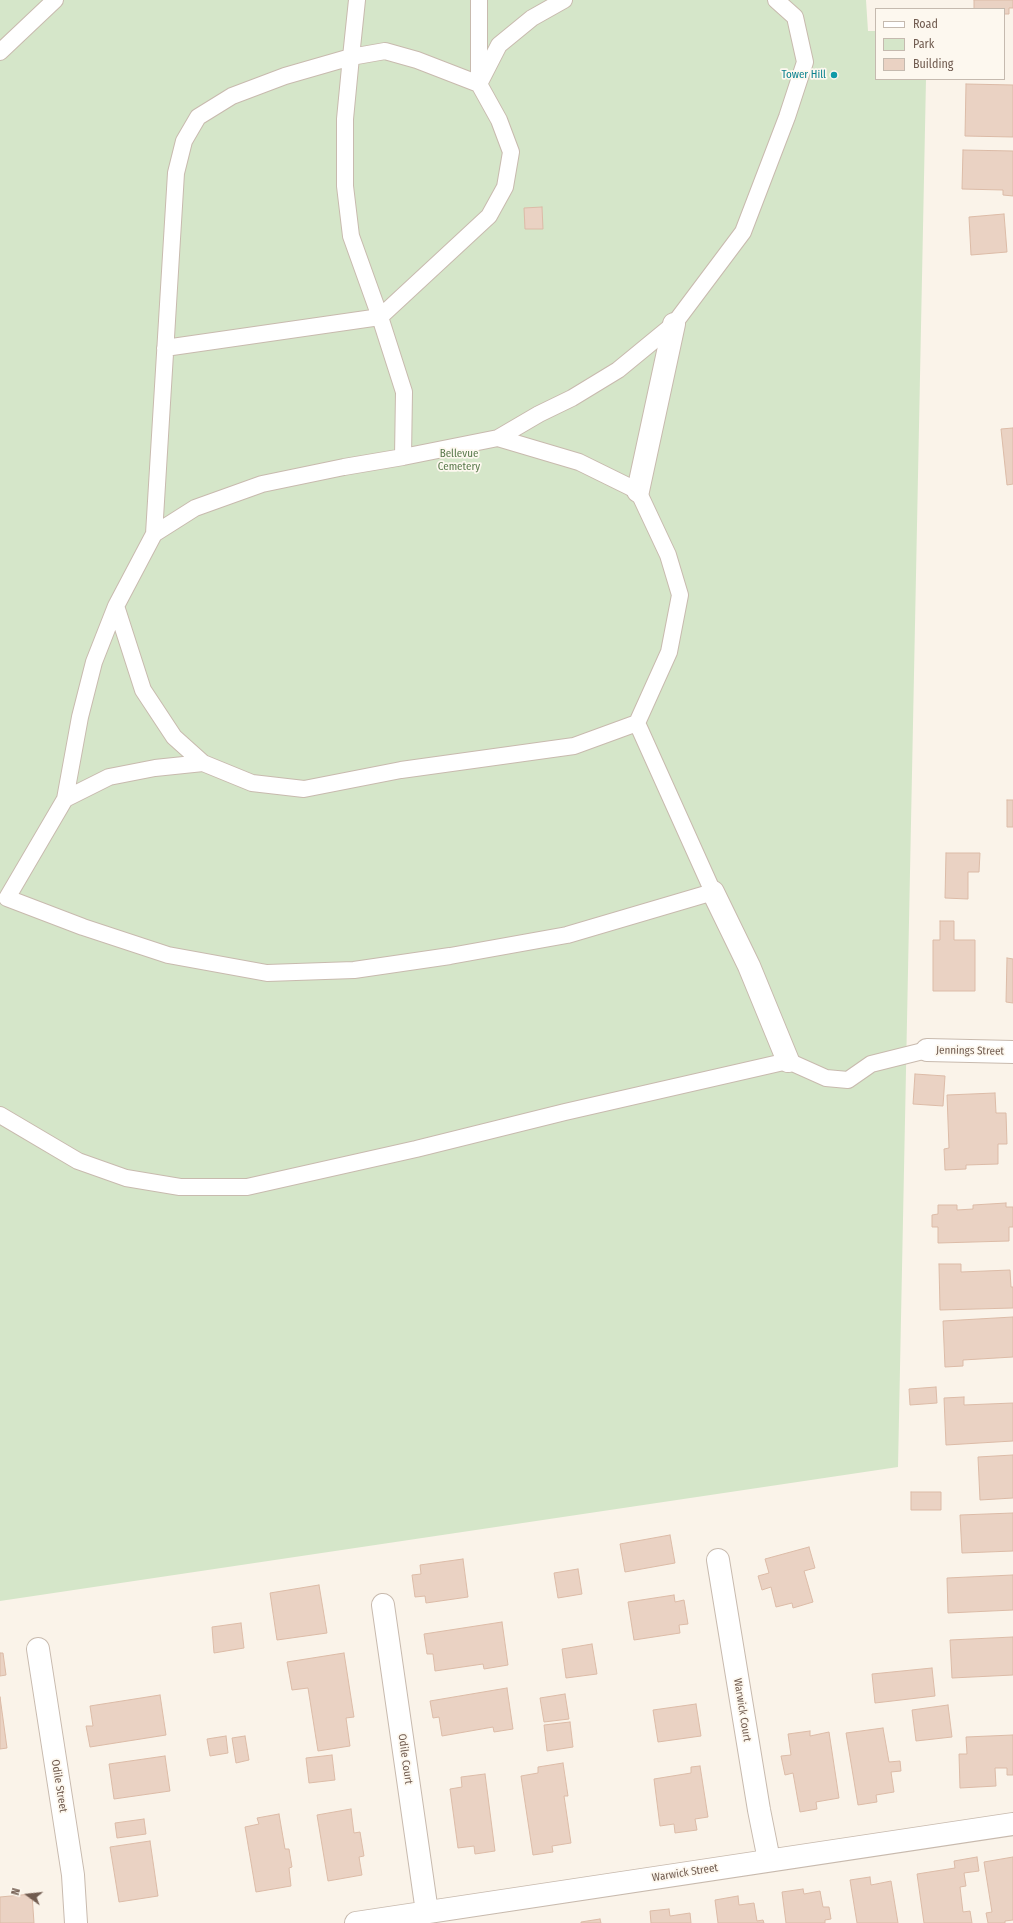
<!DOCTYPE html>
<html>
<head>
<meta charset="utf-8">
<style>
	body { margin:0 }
	#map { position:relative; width:1013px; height:1923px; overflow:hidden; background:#faf3e9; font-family:"Fira Sans Condensed",sans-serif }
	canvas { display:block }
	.legend { position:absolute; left:875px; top:8px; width:130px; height:72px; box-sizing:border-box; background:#fdf8ef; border:1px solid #c5baaf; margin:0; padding:5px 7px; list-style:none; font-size:12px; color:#715c50 }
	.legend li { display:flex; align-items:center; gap:8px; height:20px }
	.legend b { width:20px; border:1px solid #c5baaf }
	.north { position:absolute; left:8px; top:1875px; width:40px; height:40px; -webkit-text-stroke:3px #fdf8ef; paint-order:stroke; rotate:285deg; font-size:11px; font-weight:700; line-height:16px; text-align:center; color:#715c50 }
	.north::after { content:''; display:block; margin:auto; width:14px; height:18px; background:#715c50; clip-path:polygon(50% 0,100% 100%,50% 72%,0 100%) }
</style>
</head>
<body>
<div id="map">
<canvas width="1013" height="1923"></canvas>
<ul class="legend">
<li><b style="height:5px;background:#fff"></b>Road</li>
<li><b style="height:11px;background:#d5e6c9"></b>Park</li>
<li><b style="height:11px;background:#ead2c3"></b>Building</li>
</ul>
<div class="north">N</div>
</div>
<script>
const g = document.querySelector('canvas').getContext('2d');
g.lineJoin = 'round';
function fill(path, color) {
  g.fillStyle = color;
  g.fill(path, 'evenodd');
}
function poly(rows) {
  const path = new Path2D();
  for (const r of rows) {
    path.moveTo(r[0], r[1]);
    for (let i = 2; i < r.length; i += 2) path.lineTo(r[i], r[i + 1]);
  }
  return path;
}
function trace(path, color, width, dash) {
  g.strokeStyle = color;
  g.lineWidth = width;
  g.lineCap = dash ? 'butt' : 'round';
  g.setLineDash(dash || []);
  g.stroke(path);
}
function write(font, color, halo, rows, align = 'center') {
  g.font = font + ' "Fira Sans Condensed",sans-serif';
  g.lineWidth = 3.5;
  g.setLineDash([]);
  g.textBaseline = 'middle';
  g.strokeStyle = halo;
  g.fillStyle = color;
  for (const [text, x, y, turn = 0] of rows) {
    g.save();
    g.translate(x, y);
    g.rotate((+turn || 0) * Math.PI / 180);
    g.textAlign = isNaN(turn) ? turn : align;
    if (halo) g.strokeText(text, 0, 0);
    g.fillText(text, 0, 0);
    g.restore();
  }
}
const green = poly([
	[0,0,866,0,868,31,876,31,876,79,926,79,898,1467,0,1601]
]);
const building = poly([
	[974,0,1013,0,1013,8,1009,8,1009,14,1004,14,1004,9,974,9,974,0],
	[966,84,1013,85,1013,137,965,136,966,84],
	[963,150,1013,151,1013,196,1003,195,1003,190,962,189,963,150],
	[542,207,543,229,525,229,524,208,542,207],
	[1004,214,1007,252,971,255,969,217,1004,214],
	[1013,428,1013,484,1007,485,1001,429,1013,428],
	[1007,800,1013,800,1013,827,1007,827,1007,800],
	[946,853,980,853,979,872,968,872,968,899,945,898,946,853],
	[940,921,954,921,954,940,975,940,975,991,933,991,933,940,940,940,940,921],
	[1007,958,1013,959,1013,1003,1006,1002,1007,958],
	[915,1074,945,1076,943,1106,913,1104,915,1074],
	[995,1093,996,1113,1006,1113,1007,1144,998,1144,998,1164,966,1165,966,1169,945,1170,944,1149,949,1148,947,1095,995,1093],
	[1006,1203,1006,1207,1013,1207,1013,1227,1009,1227,1009,1241,938,1243,938,1227,932,1227,932,1215,938,1214,938,1205,957,1205,957,1210,973,1209,973,1205,1006,1203],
	[939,1264,961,1264,961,1272,1010,1270,1011,1287,1013,1287,1013,1308,940,1310,939,1264],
	[1013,1317,1013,1357,963,1360,963,1366,945,1367,943,1321,1013,1317],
	[936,1387,937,1403,910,1405,909,1389,936,1387],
	[964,1397,964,1405,1013,1403,1013,1441,946,1445,944,1398,964,1397],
	[1013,1455,1013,1498,980,1500,978,1457,1013,1455],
	[911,1492,941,1492,941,1510,911,1510,911,1492],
	[1013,1513,1013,1551,962,1553,960,1515,1013,1513],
	[670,1535,675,1563,625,1572,620,1544,670,1535],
	[809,1547,815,1568,804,1571,813,1602,793,1608,792,1603,776,1607,771,1587,762,1590,758,1576,769,1573,765,1559,809,1547],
	[463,1559,468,1597,426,1603,425,1596,415,1597,412,1575,421,1574,420,1565,463,1559],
	[578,1569,582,1594,558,1598,554,1573,578,1569],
	[1013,1575,1013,1610,948,1613,947,1578,1013,1575],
	[319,1585,327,1633,277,1640,270,1593,319,1585],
	[674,1595,675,1602,684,1600,688,1624,679,1625,680,1633,634,1640,628,1602,674,1595],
	[502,1622,508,1665,484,1669,483,1664,435,1671,433,1654,427,1654,424,1634,502,1622],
	[241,1623,244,1648,214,1653,212,1627,241,1623],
	[1013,1637,1013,1675,952,1678,950,1640,1013,1637],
	[592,1644,597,1674,566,1678,562,1649,592,1644],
	[0,1653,3,1653,6,1675,0,1676,0,1653],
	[344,1653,354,1717,346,1718,350,1746,318,1751,308,1688,292,1690,287,1662,344,1653],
	[932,1668,935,1696,875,1703,872,1674,932,1668],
	[507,1688,513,1729,494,1732,493,1727,442,1736,439,1717,433,1718,430,1701,507,1688],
	[565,1694,569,1719,544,1722,540,1698,565,1694],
	[160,1695,166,1735,90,1747,86,1726,93,1726,90,1706,160,1695],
	[0,1697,7,1748,0,1749,0,1697],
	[696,1704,701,1736,658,1742,653,1710,696,1704],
	[948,1705,952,1737,916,1741,912,1710,948,1705],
	[570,1722,573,1747,547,1751,544,1725,570,1722],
	[883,1728,889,1762,900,1761,901,1771,891,1772,894,1792,876,1795,877,1802,858,1805,846,1733,883,1728],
	[810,1731,810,1736,829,1732,839,1798,816,1802,817,1809,800,1812,793,1773,785,1775,781,1756,791,1755,788,1734,810,1731],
	[1013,1735,1013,1775,1007,1775,1007,1768,995,1768,996,1786,960,1788,959,1754,967,1754,966,1737,1013,1735],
	[226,1736,228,1753,210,1756,207,1739,226,1736],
	[245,1736,249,1760,236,1763,232,1738,245,1736],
	[332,1755,335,1780,309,1783,306,1758,332,1755],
	[165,1756,170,1791,114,1799,109,1764,165,1756],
	[563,1763,568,1796,564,1796,571,1843,552,1846,553,1852,533,1855,521,1776,538,1773,538,1767,563,1763],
	[700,1766,708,1817,695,1819,697,1830,675,1833,674,1824,660,1826,654,1779,691,1773,691,1767,700,1766],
	[485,1774,495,1851,475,1854,474,1846,458,1848,450,1789,462,1787,461,1777,485,1774],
	[351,1809,354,1833,360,1832,364,1856,359,1857,362,1875,328,1881,317,1815,351,1809],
	[279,1814,285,1849,289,1849,292,1867,289,1868,291,1886,256,1892,245,1827,259,1824,257,1818,279,1814],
	[144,1819,146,1834,117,1838,115,1823,144,1819],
	[150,1841,158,1896,119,1902,110,1847,150,1841],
	[977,1857,979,1871,964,1873,966,1886,960,1887,963,1912,970,1911,972,1923,924,1923,917,1874,955,1868,954,1861,977,1857],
	[1013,1857,1013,1920,1005,1921,1005,1923,988,1923,986,1913,992,1912,984,1862,1013,1857],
	[870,1877,871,1885,891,1881,898,1923,857,1923,850,1880,870,1877],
	[803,1889,804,1894,820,1891,823,1907,829,1907,831,1919,825,1920,825,1923,786,1923,782,1892,803,1889],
	[32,1894,34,1923,0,1923,0,1897,32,1894],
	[738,1896,739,1905,754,1903,757,1921,763,1920,764,1923,718,1923,715,1900,738,1896],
	[669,1909,670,1916,690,1913,691,1923,651,1923,650,1911,669,1909],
	[600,1919,601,1923,581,1923,581,1922,600,1919]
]);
const lane = poly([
	[357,0,351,57,285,76,232,96,198,117,184,141,176,173,154,534,116,606,143,690,174,737,203,763,252,783,304,789,401,770,574,746,637,723,669,652,680,595,668,555,638,491,579,462,498,438,403,457,404,392,380,317,489,216,505,187,511,152,499,120,479,84,479,0],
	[0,52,55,0],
	[165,348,380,317,351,236,345,186,345,119,351,57,385,51,417,60,479,84,499,45,532,18,564,0],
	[498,438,539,414,572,398,618,370,674,324,743,232,787,117,805,62,795,17,776,0],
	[154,534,195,508,262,484,344,467,403,457],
	[116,606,94,662,80,717,65,799,7,898,83,927,168,955,267,973,354,970,450,956,567,935,713,892,637,723],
	[65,799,109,777,155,768,203,763],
	[0,1115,78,1161,126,1178,180,1187,247,1187,416,1149,565,1112,788,1061,826,1078,848,1080,871,1064,927,1050]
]);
const street = poly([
	[638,491,674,324],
	[713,892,749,966,788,1061],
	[927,1050,1013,1052],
	[718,1560,759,1810,769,1860],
	[383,1605,427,1912],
	[38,1649,73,1875,76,1923],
	[356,1923,1013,1824]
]);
const markers = [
	[834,75,4,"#0f9aa8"]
];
const cultureNames = [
	["Tower Hill",826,75]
];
const parkNames = [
	["Bellevue",459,454],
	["Cemetery",459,467]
];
const streetNames = [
	["Jennings Street",970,1051,1],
	["Warwick Court",742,1710,81],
	["Odile Court",405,1759,82],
	["Odile Street",59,1786,81],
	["Warwick Street",685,1873,-9]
];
fill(green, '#d5e6c9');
fill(building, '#ead2c3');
trace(building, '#dcbba7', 1);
trace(lane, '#c8baae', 18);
trace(street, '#c8baae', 24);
trace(lane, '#fff', 16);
trace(street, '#fff', 22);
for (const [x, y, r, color] of markers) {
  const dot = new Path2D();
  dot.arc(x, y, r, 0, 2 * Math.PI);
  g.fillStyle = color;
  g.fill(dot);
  trace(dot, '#fdf8ef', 1.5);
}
write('11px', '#0d838f', '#fdf8ef', cultureNames, 'right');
write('11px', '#5a7a4d', '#fdf8ef', parkNames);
write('11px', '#715c50', '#fdf8ef', streetNames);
</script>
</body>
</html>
